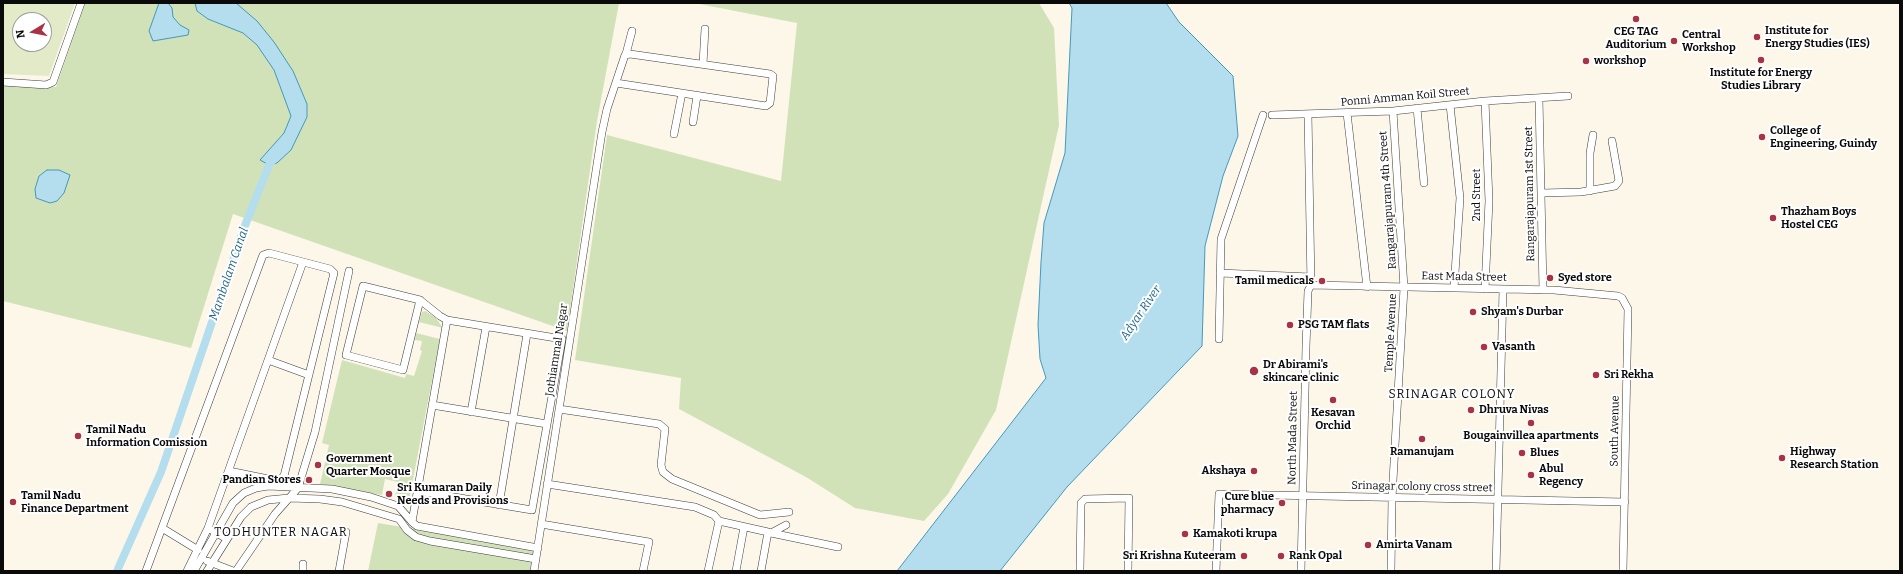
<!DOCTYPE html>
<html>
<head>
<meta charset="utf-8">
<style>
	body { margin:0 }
	#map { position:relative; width:1903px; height:574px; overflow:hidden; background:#fcf7e9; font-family:Bitter,serif }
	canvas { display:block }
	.frame { position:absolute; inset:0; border:4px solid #0a0a0a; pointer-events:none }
	.north { position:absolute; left:12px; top:12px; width:40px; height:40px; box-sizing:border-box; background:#fff; border:1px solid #9d9d9d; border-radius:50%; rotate:260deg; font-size:11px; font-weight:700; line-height:16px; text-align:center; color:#0a0a0a }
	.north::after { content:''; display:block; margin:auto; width:14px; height:18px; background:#a93344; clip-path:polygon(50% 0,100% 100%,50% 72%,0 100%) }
</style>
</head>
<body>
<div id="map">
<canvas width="1903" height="574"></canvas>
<div class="frame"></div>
<div class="north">N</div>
</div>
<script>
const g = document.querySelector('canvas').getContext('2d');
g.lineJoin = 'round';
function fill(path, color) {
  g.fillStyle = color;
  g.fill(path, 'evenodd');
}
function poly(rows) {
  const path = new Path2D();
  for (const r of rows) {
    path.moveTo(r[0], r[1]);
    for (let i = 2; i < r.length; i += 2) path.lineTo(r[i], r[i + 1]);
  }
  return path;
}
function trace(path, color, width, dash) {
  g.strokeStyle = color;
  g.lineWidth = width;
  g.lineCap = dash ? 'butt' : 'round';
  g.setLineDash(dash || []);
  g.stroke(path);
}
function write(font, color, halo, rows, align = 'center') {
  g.font = font + ' Bitter,serif';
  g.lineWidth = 4;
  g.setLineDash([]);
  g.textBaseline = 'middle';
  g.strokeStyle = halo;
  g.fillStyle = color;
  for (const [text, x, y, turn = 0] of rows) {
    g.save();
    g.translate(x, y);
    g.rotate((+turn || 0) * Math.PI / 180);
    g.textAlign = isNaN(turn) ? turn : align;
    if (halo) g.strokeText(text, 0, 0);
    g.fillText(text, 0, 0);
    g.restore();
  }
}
const green = poly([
	[85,3,619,3,597,121,567,331,233,214,191,348,3,301,3,85,56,87],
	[694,3,1039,3,1054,28,1059,125,996,410,948,494,924,521,855,508,806,477,679,409,681,378,575,360,607,135,781,181,797,23],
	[425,311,435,317,443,328,419,322,422,312],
	[416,333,440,339,409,500,395,497,398,482,385,479,382,495,320,484,329,445,322,443,342,360,405,378,406,374,414,376,422,351,420,350,422,341,415,340],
	[378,523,534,549,530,571,368,571]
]);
const pitch = poly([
	[3,3,75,3,49,76,3,74],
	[20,20,44,20,44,44,20,44]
]);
const water = poly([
	[159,3,168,3,172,8,173,17,180,25,189,30,188,35,153,41,149,31,159,3],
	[195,3,236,3,257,21,274,42,293,71,307,104,307,117,291,150,277,163,269,165,260,160,284,133,291,116,274,70,257,45,243,33,208,19,197,11,195,3],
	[1069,3,1166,3,1179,22,1233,76,1238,136,1223,176,1205,246,1202,346,1067,487,1000,571,897,571,1046,378,1040,359,1038,325,1041,262,1044,223,1065,153,1072,8,1069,3],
	[47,170,59,170,70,175,64,193,57,201,50,203,36,198,35,189,39,176,47,170]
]);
const canal = poly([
	[117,571,161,472,244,228,269,165,276,156]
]);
const minor = poly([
	[626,54,632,31],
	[703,64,705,29],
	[3,82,46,85,53,82,81,3],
	[1539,98,1543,290],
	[1485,101,1489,201,1485,289],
	[1450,105,1460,198,1454,288],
	[1417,108,1424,183],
	[1347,113,1367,287],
	[1272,115,1393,111,1485,101,1568,96],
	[693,122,697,96],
	[674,134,682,93],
	[1590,191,1590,153,1593,135],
	[1542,193,1581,192,1615,186,1619,181,1612,141],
	[1220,273,1310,277],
	[1311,285,1554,290,1618,296,1622,298,1628,309,1623,571],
	[1219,339,1221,239,1263,115],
	[268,360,309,375],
	[432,405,547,424],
	[559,409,659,424,665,429,661,465,663,472,672,479,760,515,789,512],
	[471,412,486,327],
	[547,484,695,507,714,515,719,521],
	[418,491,532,510,562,339,447,320,440,316,420,300,363,286,346,355,403,370,420,300],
	[499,505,527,334],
	[412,522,447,320],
	[541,524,649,542,643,571],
	[162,528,198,550],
	[771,533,838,547],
	[227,539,208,528,303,262],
	[207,561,233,571],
	[146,571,263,255,269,253,330,269,334,273,284,476,278,481,229,471],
	[187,571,208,528],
	[194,571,233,503,244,493,256,488,268,486,332,489,371,497,398,506,413,523,417,526,538,548],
	[207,571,241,517,251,507,268,500,289,498,320,499,342,502,399,519,407,530,416,537,430,541,536,559],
	[236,571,275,514,298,488,315,432,349,271],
	[303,571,303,564],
	[339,571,346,532],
	[534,571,602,132,607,109,625,55,630,54,770,74,773,76,770,103,766,106,616,83],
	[708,571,719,521,768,532],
	[736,571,744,527],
	[761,571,768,532,771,533,786,525],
	[1080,571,1081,503,1085,499,1129,498,1128,571],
	[1216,571,1219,494,1625,502],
	[1301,571,1306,347,1308,291,1311,285,1308,114],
	[1391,571,1392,498,1404,288,1393,111],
	[1496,571,1503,289]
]);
const markers = [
	[1636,19,4,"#a93344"],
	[1757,37,4,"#a93344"],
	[1674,41,4,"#a93344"],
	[1761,60,4,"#a93344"],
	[1586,61,4,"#a93344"],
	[1762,137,4,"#a93344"],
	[1773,218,4,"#a93344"],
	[1550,278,4,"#a93344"],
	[1322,281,4,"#a93344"],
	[1473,312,4,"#a93344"],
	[1290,325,4,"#a93344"],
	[1484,347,4,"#a93344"],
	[1254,371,5,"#a93344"],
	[1596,375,4,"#a93344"],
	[1333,400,4,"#a93344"],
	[1471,410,4,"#a93344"],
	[1531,423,4,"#a93344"],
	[78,436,4,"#a93344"],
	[1422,439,4,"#a93344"],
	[1522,453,4,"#a93344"],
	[1782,458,4,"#a93344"],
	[318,465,4,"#a93344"],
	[1254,471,4,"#a93344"],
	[1531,475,4,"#a93344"],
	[309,480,4,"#a93344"],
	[389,494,4,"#a93344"],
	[13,502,4,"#a93344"],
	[1282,503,4,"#a93344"],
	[1185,534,4,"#a93344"],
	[1368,545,4,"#a93344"],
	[1244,556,4,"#a93344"],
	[1281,556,4,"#a93344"]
];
const poiNames = [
	["Institute for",1765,31],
	["Energy Studies (IES)",1765,44],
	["CEG TAG",1636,32,"center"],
	["Auditorium",1636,45,"center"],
	["Central",1682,35],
	["Workshop",1682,48],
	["workshop",1594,61],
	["Institute for Energy",1761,73,"center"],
	["Studies Library",1761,86,"center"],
	["College of",1770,131],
	["Engineering, Guindy",1770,144],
	["Thazham Boys",1781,212],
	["Hostel CEG",1781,225],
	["Syed store",1558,278],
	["Tamil medicals",1314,281,"right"],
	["Shyam's Durbar",1481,312],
	["PSG TAM flats",1298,325],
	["Vasanth",1492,347],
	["Dr Abirami's",1263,365],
	["skincare clinic",1263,378],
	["Sri Rekha",1604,375],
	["Dhruva Nivas",1479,410],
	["Kesavan",1333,413,"center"],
	["Orchid",1333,426,"center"],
	["Tamil Nadu",86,430],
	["Information Comission",86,443],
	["Bougainvillea apartments",1531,436,"center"],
	["Ramanujam",1422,452,"center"],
	["Highway",1790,452],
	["Research Station",1790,465],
	["Blues",1530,453],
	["Government",326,459],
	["Quarter Mosque",326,472],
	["Abul",1539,469],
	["Regency",1539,482],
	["Akshaya",1246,471,"right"],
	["Pandian Stores",301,480,"right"],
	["Sri Kumaran Daily",397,488],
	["Needs and Provisions",397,501],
	["Tamil Nadu",21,496],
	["Finance Department",21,509],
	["Cure blue",1274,497,"right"],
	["pharmacy",1274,510,"right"],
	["Kamakoti krupa",1193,534],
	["Amirta Vanam",1376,545],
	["Sri Krishna Kuteeram",1236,556,"right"],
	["Rank Opal",1289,556]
];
const streetNames = [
	["Ponni Amman Koil Street",1405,97,-5],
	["Rangarajapuram 1st Street",1530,194,-91],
	["2nd Street",1477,195,-90],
	["Rangarajapuram 4th Street",1388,200,-94],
	["East Mada Street",1464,277,1],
	["Temple Avenue",1391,333,-87],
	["Jothiammal Nagar",557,350,-81],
	["South Avenue",1615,431,-89],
	["North Mada Street",1293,438,-89],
	["Srinagar colony cross street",1422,487,1]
];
const waterNames = [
	["Mambalam Canal",229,274,-71],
	["Adyar River",1141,313,-56]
];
const neighbourhoodNames = [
	["SRINAGAR COLONY",1452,395],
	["TODHUNTER NAGAR",281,533]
];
fill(green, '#d2e2b8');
fill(pitch, '#e2eac8');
fill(water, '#b4deee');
trace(water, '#4498bc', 1);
trace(canal, '#b4deee', 8);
trace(minor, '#3d3d3d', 8);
trace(minor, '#fff', 7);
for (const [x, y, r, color] of markers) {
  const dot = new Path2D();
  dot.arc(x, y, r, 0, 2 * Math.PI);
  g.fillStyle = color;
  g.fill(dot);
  trace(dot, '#fff', 1.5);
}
write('bold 11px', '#0a0a0a', '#fff', poiNames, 'left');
write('11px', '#0a0a0a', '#fff', streetNames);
write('italic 12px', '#23688c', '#fff', waterNames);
g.letterSpacing = '1px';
write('12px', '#0a0a0a', '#fff', neighbourhoodNames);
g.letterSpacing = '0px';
</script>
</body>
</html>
